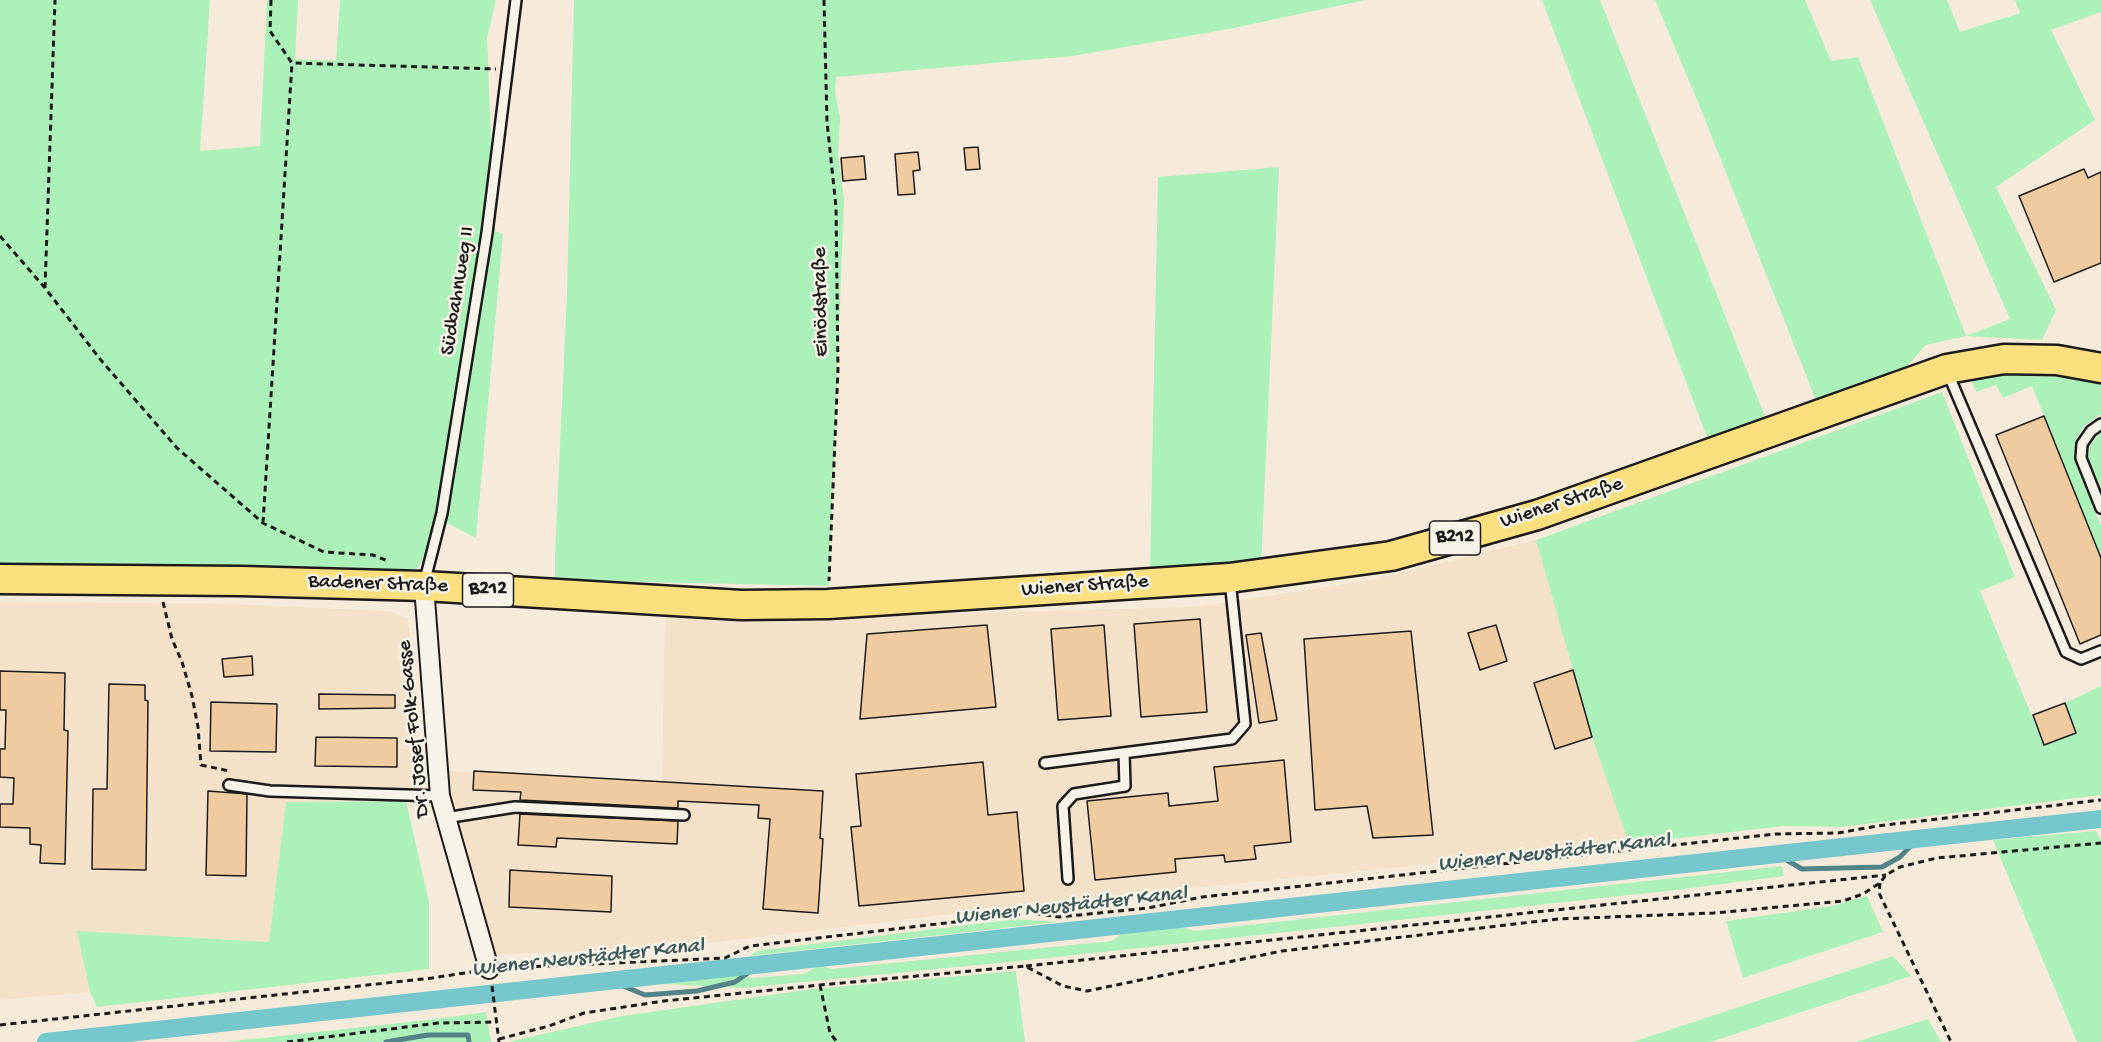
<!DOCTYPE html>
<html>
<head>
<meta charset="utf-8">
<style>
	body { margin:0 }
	canvas { display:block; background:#f6ebda }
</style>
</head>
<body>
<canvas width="2101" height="1042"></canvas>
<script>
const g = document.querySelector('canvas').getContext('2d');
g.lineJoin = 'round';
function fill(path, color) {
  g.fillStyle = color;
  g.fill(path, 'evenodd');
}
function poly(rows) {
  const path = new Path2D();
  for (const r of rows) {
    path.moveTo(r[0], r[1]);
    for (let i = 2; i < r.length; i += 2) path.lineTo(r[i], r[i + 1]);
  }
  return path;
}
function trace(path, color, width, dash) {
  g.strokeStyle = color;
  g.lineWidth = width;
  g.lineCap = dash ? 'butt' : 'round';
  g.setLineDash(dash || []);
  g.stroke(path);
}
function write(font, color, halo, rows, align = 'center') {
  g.font = font + ' "Gochi Hand",sans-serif';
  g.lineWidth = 5;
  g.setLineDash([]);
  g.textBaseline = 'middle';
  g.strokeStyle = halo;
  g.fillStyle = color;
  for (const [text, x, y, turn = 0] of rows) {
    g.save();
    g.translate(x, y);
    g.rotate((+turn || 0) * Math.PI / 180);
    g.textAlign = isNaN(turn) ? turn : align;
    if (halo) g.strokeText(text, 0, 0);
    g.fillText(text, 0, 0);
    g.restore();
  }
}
const built = poly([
	[1536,540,1592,737,1629,844,1044,903,652,950,492,954,449,806,445,771,662,781,665,610,845,616,1195,607,1365,581],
	[0,602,202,603,390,611,408,619,423,799,406,801,286,802,269,942,77,931,90,992,0,1000]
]);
const green = poly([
	[0,0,210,0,200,151,260,146,267,0,298,0,295,59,336,61,340,0,496,0,487,38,495,231,503,234,476,538,447,523,417,569,0,569],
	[574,0,1365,0,1229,29,1073,56,836,77,835,92,840,117,838,155,844,200,829,586,555,580,555,555,567,294],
	[1542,0,1600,0,1766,419,1708,440],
	[1655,0,1805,0,1831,61,1858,57,1966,336,2010,319,1870,0,1947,0,1960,32,2020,13,2015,0,2101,0,2101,12,2051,30,2095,120,1996,187,2056,310,2042,340,1966,336,1926,345,1901,373,1817,403,1700,107],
	[1279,167,1261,566,1186,566,1150,570,1158,177],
	[2035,370,2101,378,2101,414,2084,426,2075,442,2074,459,2101,526,2101,558,2032,386,2003,398,1996,385,1976,392,1972,381,1978,375],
	[1942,392,2015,577,1980,591,2044,745,2076,733,2065,703,2101,686,2101,795,1841,827,1784,826,1629,844,1592,737,1536,540],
	[2101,432,2101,487,2088,458,2091,444],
	[406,801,429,902,429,969,97,1007,90,992,77,931,269,942,286,802],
	[2096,831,2101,841,2101,1042,2077,1042,1993,840],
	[1782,866,1784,876,1676,890,1019,961,743,988,646,983,731,972,752,978,804,974,819,965,832,969,1112,941,1129,928,1173,923,1194,931],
	[1867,896,1883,932,1743,978,1726,921,1832,906],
	[1016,919,1058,922,750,956,756,951],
	[1893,956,1911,976,1711,1042,1633,1042],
	[1016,971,1025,1042,508,1042,622,1016,813,989],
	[486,1012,491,1042,225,1042,427,1020],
	[1928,1019,1941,1042,1856,1042]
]);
const stream = poly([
	[1776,854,1802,869,1882,867,1900,857,1917,839],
	[611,981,645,995,697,991,735,982,761,964],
	[386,1042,428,1035,468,1035,469,1042]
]);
const canal = poly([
	[46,1042,2101,819]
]);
const building = poly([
	[978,147,980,169,966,170,964,148,978,147],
	[918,152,920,170,913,171,915,194,898,195,895,154,918,152],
	[864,156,866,179,843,181,841,158,864,156],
	[2084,169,2088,178,2101,172,2101,263,2054,282,2019,196,2084,169],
	[2044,416,2101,558,2101,635,2080,644,1996,435,2044,416],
	[1200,619,1207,712,1141,717,1134,624,1200,619],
	[987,625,996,707,860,719,867,634,987,625],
	[1104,625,1111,716,1058,720,1051,629,1104,625],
	[1496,625,1507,661,1480,670,1468,633,1496,625],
	[1411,631,1433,835,1373,838,1367,806,1315,810,1304,639,1411,631],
	[1261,633,1277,720,1259,723,1246,635,1261,633],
	[252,656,253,675,224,677,222,659,252,656],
	[1573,670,1592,737,1555,749,1534,683,1573,670],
	[0,671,65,673,64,730,68,731,65,864,40,863,41,845,30,844,30,828,0,827,0,804,13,804,14,778,0,777,0,749,5,749,6,710,0,710,0,671],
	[109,684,145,685,145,700,148,701,146,870,92,869,93,789,107,789,109,684],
	[319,694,395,695,395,708,319,709,319,694],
	[211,702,277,704,276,752,210,751,211,702],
	[2065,703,2076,733,2044,745,2033,715,2065,703],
	[316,737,397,738,397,767,315,766,316,737],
	[1284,760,1291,842,1254,846,1256,859,1225,862,1224,855,1175,859,1176,872,1095,880,1087,801,1168,793,1169,806,1218,801,1214,767,1284,760],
	[983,762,988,815,1017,812,1024,891,859,906,851,827,861,826,856,774,983,762],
	[474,771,823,791,820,838,823,839,818,913,763,909,770,819,758,818,759,805,678,801,678,808,520,800,521,792,473,790,474,771],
	[208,791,247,794,246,876,206,875,208,791],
	[520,814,678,821,677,844,557,838,556,847,518,845,520,814],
	[510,870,612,876,611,912,509,907,510,870]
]);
const path = poly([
	[271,0,270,31,292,63,496,69],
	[824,0,827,122,836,207,838,369,829,581],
	[0,236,45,288,100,359,177,448,263,523,324,552,373,555,388,561],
	[45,288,55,0],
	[263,523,292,63],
	[163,602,172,639,182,662,192,696,198,727,201,765,229,771],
	[1880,883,1879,893,1951,1042],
	[1026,966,1886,875],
	[504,968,725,958,750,946,1031,913,1059,917,1148,908,1202,897,1775,834,1838,833,1877,826,2101,800],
	[820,985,830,1033,837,1042],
	[492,986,499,1042],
	[0,1025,432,978,471,972],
	[499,1039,549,1026,584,1013,664,1001,820,985,1025,966,1063,986,1087,991,1282,951,1558,919,1714,913,1843,901,1863,894,1880,883,1886,875,1900,867,1937,858,2101,843],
	[287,1042,438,1023,497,1022]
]);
const lane = poly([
	[1947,371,2066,652,2081,659,2101,651],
	[2101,424,2091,431,2082,444,2081,458,2101,508],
	[424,584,442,513,487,233,516,0],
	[1045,763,1232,739,1245,724,1230,580],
	[229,785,270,791,440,796],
	[445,818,515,807,684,815],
	[1068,879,1063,806,1074,794,1125,786,1124,753]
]);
const street = poly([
	[424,586,440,796,489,969]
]);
const primary = poly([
	[0,579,241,581,424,586,741,605,828,604,1229,578,1391,556,1537,515,1947,369,2004,359,2057,360,2101,368]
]);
const shields = [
	[1455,538,51],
	[488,590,51]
];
const shieldNames = [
	["B212",1455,538],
	["B212",488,590]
];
const streetNames = [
	["Südbahnweg II",459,291,-81],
	["Einödstraße",822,302,-91],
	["Wiener Straße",1562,504,-18],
	["Badener Straße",378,585,2],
	["Wiener Straße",1085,587,-4],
	["Dr. Josef Folk-Gasse",415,729,-96]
];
const waterNames = [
	["Wiener Neustädter Kanal",1554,854,-6],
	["Wiener Neustädter Kanal",1071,907,-6],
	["Wiener Neustädter Kanal",588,959,-6]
];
fill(built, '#f4e1c9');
fill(green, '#acf0ba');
trace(stream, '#528386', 5);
trace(canal, '#76c7cc', 18);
fill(building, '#f0cba0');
trace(building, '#1c1c1c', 1.5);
trace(lane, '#1c1c1c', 14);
trace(street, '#1c1c1c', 22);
trace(primary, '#1c1c1c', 33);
trace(path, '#1c1c1c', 3, [6, 4.5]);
trace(lane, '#f7f3e8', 9);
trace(street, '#f7f3e8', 18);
trace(primary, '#fce080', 28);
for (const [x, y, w] of shields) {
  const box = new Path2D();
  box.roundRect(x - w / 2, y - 17, w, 34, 4.5);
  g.fillStyle = '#f7f3e8';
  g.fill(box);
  trace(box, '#1c1c1c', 1.5);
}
write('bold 20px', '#1c1c1c', null, shieldNames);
write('21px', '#1c1c1c', '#f7f3e8', streetNames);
write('italic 22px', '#3c585a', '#f7f3e8', waterNames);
</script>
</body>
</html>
